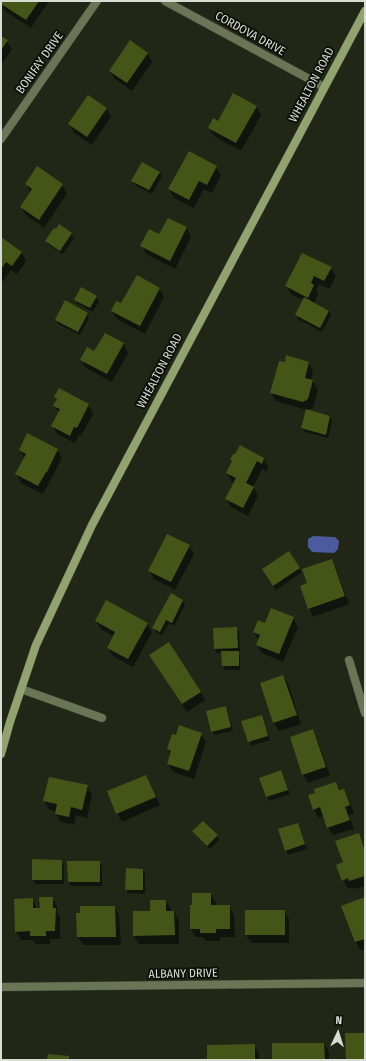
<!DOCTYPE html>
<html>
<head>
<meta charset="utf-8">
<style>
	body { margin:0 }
	#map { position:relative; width:366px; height:1061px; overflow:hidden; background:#212617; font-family:"Fira Sans Condensed",sans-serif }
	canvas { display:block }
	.frame { position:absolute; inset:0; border:2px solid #d8dcd2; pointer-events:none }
	.north { position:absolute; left:318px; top:1013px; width:40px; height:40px; -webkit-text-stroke:3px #0c0e08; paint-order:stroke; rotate:4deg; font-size:11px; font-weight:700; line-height:16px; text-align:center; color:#d8dcd2 }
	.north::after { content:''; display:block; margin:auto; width:14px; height:18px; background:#d8dcd2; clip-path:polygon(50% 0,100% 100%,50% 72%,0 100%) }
</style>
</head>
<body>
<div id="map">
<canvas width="366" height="1061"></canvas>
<div class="frame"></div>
<div class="north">N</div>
</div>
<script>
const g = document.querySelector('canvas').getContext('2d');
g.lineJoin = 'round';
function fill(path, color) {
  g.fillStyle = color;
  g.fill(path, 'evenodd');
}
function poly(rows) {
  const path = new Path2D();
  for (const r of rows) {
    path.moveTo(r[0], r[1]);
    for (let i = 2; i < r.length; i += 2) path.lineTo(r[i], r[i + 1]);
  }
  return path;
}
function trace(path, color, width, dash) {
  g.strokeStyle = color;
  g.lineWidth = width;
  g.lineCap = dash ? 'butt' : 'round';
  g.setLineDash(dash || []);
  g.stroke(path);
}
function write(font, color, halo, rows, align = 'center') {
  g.font = font + ' "Fira Sans Condensed",sans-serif';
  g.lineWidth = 3.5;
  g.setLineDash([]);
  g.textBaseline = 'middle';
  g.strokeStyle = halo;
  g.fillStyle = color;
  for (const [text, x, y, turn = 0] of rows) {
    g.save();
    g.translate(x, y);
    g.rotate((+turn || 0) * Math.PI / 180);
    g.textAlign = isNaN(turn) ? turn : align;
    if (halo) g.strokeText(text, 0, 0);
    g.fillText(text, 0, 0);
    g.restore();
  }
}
const water = poly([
	[313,536,335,537,339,541,338,549,334,553,312,552,308,547,308,539]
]);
const shadow = poly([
	[1,1,49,1,31,28,5,11,1,4],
	[1,37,7,41,12,49,1,65],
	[147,53,152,62,132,91,115,79,110,71],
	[256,106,261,115,241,151,214,136,209,128,218,122],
	[106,108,111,117,92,145,74,133,70,124],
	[216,167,221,175,212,193,204,189,194,208,174,198,169,189],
	[37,168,62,185,67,194,44,228,26,215,21,207,31,193,26,184],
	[159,172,162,176,152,194,135,185,133,181],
	[168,219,187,228,191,237,175,269,146,254,142,246,159,236],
	[71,234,74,238,63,254,49,245,46,241],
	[1,239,21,252,26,261,17,274,11,270,1,284],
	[331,268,336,276,329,289,319,284,316,290,318,294,314,304,329,311,331,315,322,332,298,319,296,315,303,300,291,294,287,286],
	[159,288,164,297,145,334,117,319,112,311],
	[96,297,99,301,93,312,78,304,75,300],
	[87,314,89,318,80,335,58,324,56,320],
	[123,344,128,353,112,382,86,368,81,360,95,352],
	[308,362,313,371,311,380,313,381,318,390,313,408,308,411,330,416,332,421,328,438,305,432,302,428,307,410,276,401,271,393],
	[59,389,88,405,93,414,81,436,79,435,75,443,57,434,53,426,59,413,55,406,57,401,55,397],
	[57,449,62,458,43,494,21,483,17,474,25,459,20,450],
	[264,459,268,467,266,471,262,469,253,487,258,496,248,516,231,507,226,499,234,483,232,482,227,473,232,463,231,460],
	[189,546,194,554,175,590,154,579,150,571],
	[331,560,336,569,349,604,313,617,309,608,308,584],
	[299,568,302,572,276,590,265,574],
	[171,595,183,601,185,605,174,626,169,623,162,635,156,632,154,628],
	[293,618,298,627,283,662,262,653,257,645,259,640,254,632,265,624],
	[96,621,147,624,152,632,133,667,113,656,108,648,114,637,101,629],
	[236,628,239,632,240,652,238,652,240,656,240,670,225,670,223,665,222,653,217,653,215,649],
	[156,663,201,692,205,700,187,712],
	[283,676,288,684,301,724,279,731,274,723,261,684],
	[226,707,228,711,233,731,214,735,212,731],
	[261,716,270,740,251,746,243,722],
	[313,731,317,739,330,775,308,783,303,774],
	[201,734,206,742,194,779,173,772,168,764,171,755,168,749,177,736],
	[281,772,290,794,269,801,261,779],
	[146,776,160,805,122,822,117,813],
	[336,783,341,791,344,790,348,798,354,814,349,815,354,829,333,835,328,827,324,816,319,818,314,810],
	[87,786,92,795,87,818,76,815,74,825,61,822,56,814,56,811,49,809,44,801],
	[298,824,307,849,288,855,279,830],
	[193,831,217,836,219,840,210,849,196,835],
	[358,834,365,848,365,886,355,889,353,887,348,889,343,880,344,863],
	[61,861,64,865,64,884,36,884,33,880],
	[100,862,102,867,102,886,71,886,69,882],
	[143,870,145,874,145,894,128,893,126,889],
	[211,894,216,903,216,906,229,906,234,915,235,937,220,937,220,941,206,941,203,937,195,937,191,929,191,906,193,907],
	[53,898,57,907,57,912,60,917,60,939,50,939,50,944,36,944,33,940,21,940,16,931,32,899,37,909,41,909],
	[365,898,365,949,360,950,356,942,342,906],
	[166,901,171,909,171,912,174,912,179,920,179,944,139,944,134,936,151,912],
	[115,907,119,915,121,945,83,945,78,937],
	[284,911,289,919,289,943,251,943,246,935],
	[324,1044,329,1052,329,1060,273,1060],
	[254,1045,259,1054,259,1060,208,1060]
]);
const building = poly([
	[1,1,39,1,26,20,1,4],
	[1,36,8,40,1,50],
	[130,40,148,53,127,83,109,71],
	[233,93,257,106,236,143,208,128,213,118,218,121],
	[88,95,107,108,87,137,68,124],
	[189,151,217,166,207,185,199,181,189,200,168,189],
	[142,162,160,172,149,190,131,181],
	[37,166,63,184,39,220,20,207,32,189,25,184],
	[168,218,187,227,170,261,140,246,149,229,159,234],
	[59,224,72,233,60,251,45,241,54,228,56,229],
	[1,237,22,252,12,266,6,262,1,269],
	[302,253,332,267,324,281,314,276,311,283,314,285,308,298,285,286],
	[137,275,160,288,140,326,111,311,116,301,121,303],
	[81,287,97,296,90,308,74,300],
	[304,297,329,311,320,328,295,315],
	[65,300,88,313,78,332,55,320],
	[105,333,124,343,107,374,80,360,87,347,94,351],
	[286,355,309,362,305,378,313,380,308,399,303,402,270,393,279,361,285,362],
	[59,388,89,404,77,428,74,427,70,436,51,426,60,409,53,406,57,399,54,397],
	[306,409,330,416,326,435,301,428],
	[27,433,58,449,47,472,46,472,38,486,15,474,26,454,19,450],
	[240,445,264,458,262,464,257,461,246,483,254,487,243,508,225,499,236,478,226,473,232,461,230,460,233,454,235,454],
	[167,534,190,545,171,582,148,571],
	[289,551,300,568,273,586,262,569],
	[332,559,345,596,308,609,300,586,307,583,302,569],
	[171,593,183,600,172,623,166,620,160,632,152,628],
	[106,600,148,623,128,659,107,648,115,632,95,621],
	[271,608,294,617,279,654,256,645,260,635,253,632,258,620,265,623],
	[237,627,238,648,214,649,213,628],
	[169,642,201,692,182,704,149,655],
	[221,651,239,651,239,666,222,666],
	[283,675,297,715,273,723,260,683],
	[226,706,231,727,211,732,206,711],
	[262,715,268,736,248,742,241,721],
	[179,725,202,733,189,771,167,764,171,751,167,749,172,734,176,735],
	[313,729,326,767,302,775,290,737],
	[281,770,288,790,266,797,259,778],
	[146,775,156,797,116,814,107,791],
	[49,777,88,785,82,810,71,807,69,817,55,814,57,804,43,801],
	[336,782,339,790,344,789,350,805,345,807,350,820,327,828,320,807,313,810,308,795,315,793,314,789],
	[203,821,218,835,207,846,192,831],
	[298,823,305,844,285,851,278,829],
	[359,833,365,851,365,876,349,881,348,878,342,881,336,865,343,862,335,841],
	[32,859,62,860,62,880,32,880],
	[67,861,100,861,100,882,68,882],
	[126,868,143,869,143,890,125,890],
	[192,893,211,893,211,905,230,905,230,929,216,929,216,933,200,933,200,929,190,929,190,905,192,905],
	[39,897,53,897,53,908,56,908,55,931,46,931,46,936,30,936,30,931,15,932,14,899,33,898,33,908,40,908],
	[365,897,365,939,355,942,341,906],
	[150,900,166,900,166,911,174,911,175,935,133,936,133,911,150,911],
	[80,906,115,906,116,937,77,937,76,913,80,913],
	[245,910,285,910,285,935,245,935],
	[345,1033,365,1033,365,1060,346,1060],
	[272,1043,324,1043,325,1060,272,1060],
	[255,1044,255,1060,207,1060,207,1045],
	[48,1054,69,1056,69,1060,47,1060]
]);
const street = poly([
	[165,1,324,87],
	[1,139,97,1],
	[349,660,365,713],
	[21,689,102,718],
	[1,987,365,983]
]);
const secondary = poly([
	[1,754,10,722,36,645,92,525,365,11]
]);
const streetNames = [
	["CORDOVA DRIVE",250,34,29],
	["BONIFAY DRIVE",40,63,-55],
	["WHEALTON ROAD",312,85,-62],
	["WHEALTON ROAD",160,371,-62],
	["ALBANY DRIVE",183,974,-1]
];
fill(water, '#4c5a9e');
fill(shadow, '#0007');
fill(building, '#455517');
trace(street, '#3e4335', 9);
trace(secondary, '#3e4335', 9);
trace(street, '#6a7555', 8);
trace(secondary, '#92a36f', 8);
write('12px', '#d8dcd2', '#0c0e08', streetNames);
</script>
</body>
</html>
